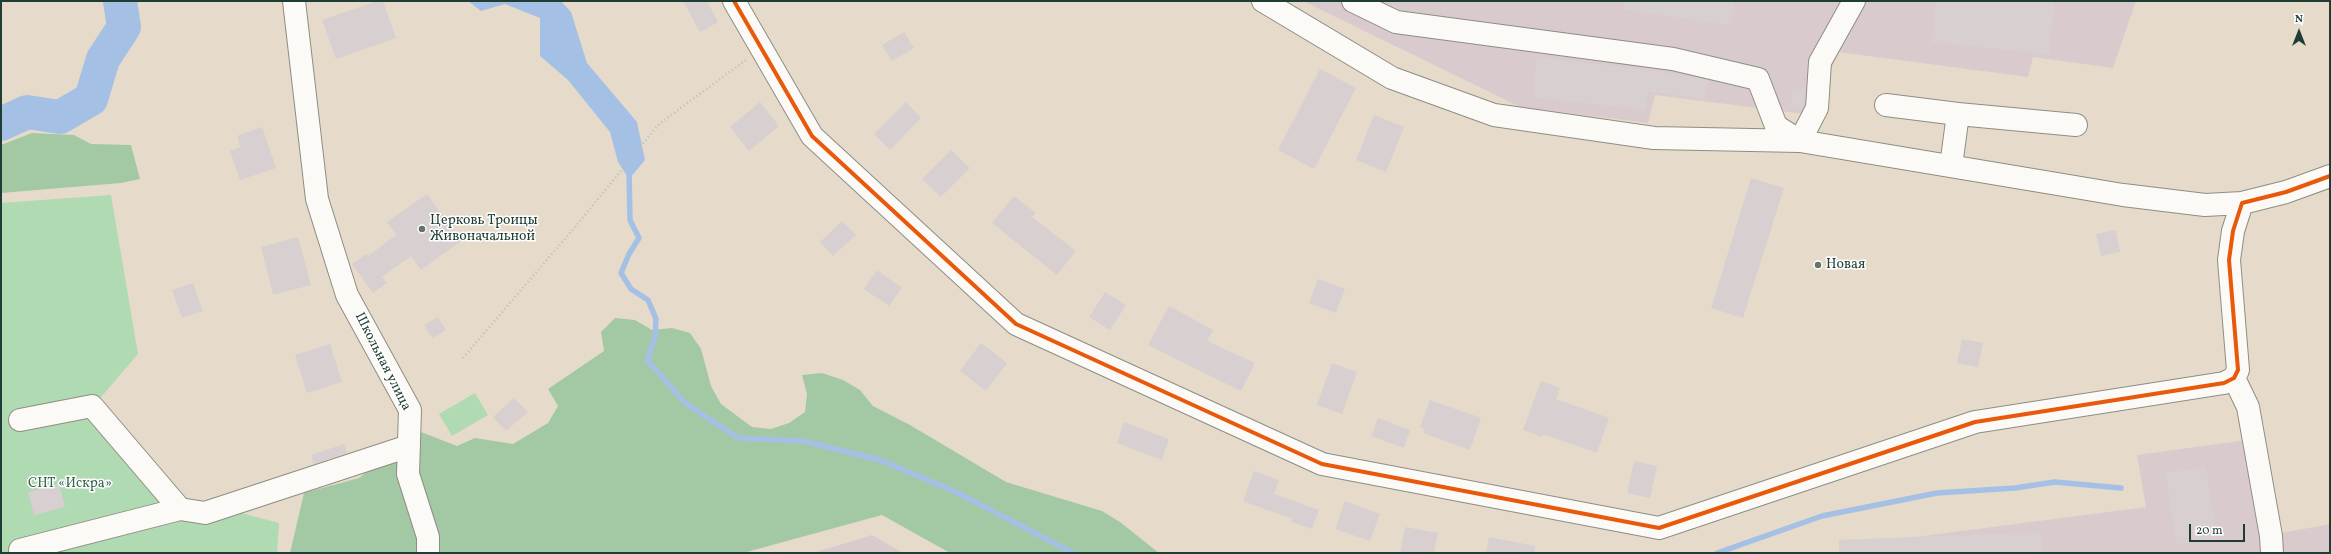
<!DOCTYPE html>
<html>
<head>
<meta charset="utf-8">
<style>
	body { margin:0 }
	#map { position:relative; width:2331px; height:554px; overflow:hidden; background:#e6dbca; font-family:Vollkorn,serif }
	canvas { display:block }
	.frame { position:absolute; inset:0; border:2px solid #1f3d34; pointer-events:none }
	.north { position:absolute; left:2279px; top:12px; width:40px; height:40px; -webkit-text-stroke:3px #fff; paint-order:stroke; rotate:0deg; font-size:11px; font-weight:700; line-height:16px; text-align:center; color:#1f3d34 }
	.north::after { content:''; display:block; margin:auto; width:14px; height:18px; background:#1f3d34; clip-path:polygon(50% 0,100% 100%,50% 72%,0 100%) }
	.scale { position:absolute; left:2189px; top:524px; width:56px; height:18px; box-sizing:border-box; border:2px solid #1f3d34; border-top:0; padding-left:5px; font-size:12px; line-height:14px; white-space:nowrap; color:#1f3d34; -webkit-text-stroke:3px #fff; paint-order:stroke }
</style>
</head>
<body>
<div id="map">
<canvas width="2331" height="554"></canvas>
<div class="frame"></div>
<div class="north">N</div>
<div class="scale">20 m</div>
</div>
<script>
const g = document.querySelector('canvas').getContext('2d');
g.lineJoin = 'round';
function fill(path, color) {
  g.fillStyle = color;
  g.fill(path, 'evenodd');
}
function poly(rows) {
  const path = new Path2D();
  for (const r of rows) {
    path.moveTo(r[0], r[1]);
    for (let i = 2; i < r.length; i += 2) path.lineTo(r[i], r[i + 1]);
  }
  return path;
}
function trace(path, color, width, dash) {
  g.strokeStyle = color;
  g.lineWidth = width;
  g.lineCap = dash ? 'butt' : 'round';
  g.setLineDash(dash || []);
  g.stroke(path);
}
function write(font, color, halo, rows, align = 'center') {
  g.font = font + ' Vollkorn,serif';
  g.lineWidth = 3;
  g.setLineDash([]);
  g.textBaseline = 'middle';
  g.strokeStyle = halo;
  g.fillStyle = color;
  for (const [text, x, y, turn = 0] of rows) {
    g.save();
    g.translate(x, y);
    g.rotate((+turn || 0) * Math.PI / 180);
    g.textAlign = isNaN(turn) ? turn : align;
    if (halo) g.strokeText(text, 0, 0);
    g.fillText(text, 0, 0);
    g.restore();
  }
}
const industrial = poly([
	[1303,1,2136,1,2113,68,2033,57,2028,77,1838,52,1813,115,1655,95,1648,123,1520,107],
	[2262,438,2281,533,2330,524,2330,553,1850,553,1885,541,2146,507,2137,455],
	[872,535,903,553,813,553]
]);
const green = poly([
	[111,195,138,354,90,410,188,499,279,523,277,553,1,553,1,203],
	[475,393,488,415,452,436,439,414]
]);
const forest = poly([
	[32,133,74,135,91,144,131,145,140,179,121,183,1,193,1,145],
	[615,318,635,320,652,330,672,328,690,333,701,349,711,386,721,404,752,427,771,429,789,423,805,412,807,394,802,375,822,373,843,380,860,390,873,406,910,425,1006,482,1102,511,1120,522,1159,553,950,553,882,515,743,553,290,553,304,493,359,478,391,452,421,432,457,446,475,438,513,444,548,423,558,406,548,389,604,351,601,332]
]);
const water = poly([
	[468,1,561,1,571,12,587,63,637,122,645,160,629,179,618,162,610,132,568,80,540,56,540,18,505,4,481,11]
]);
const stream = poly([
	[629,171,630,220,639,238,629,254,621,273,631,289,648,300,656,319,655,337,647,360,685,403,738,438,803,441,880,460,954,491,1073,553],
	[1717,553,1822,516,1937,493,2015,488,2055,482,2121,488]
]);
const river = poly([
	[1,124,27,112,60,117,91,99,103,59,124,27,120,1]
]);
const building = poly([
	[377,1,383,1,396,38,336,59,322,20],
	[683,1,707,1,718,22,700,32],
	[1625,1,1734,1,1731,25,1624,10],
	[1936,1,2054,1,2049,54,1932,42],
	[904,32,914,48,892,61,882,45],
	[1537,57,1650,70,1708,80,1705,100,1648,91,1646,110,1533,97],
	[1320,69,1356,88,1314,169,1278,150],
	[1792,89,1806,89,1803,107,1791,107],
	[760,102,779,126,749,151,730,127],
	[906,102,921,118,890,150,874,134],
	[1374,115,1404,127,1386,172,1356,160],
	[262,127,276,168,240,180,230,151,240,147,237,136],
	[951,150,970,168,941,197,922,179],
	[1751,178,1784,188,1743,318,1711,308],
	[427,194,461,241,421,270,411,256,382,277,387,283,373,293,352,264,366,254,368,256,396,235,387,222],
	[1014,196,1036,213,1032,217,1076,251,1057,275,992,223],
	[842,221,856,235,833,256,820,242],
	[2116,230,2120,252,2101,256,2096,234],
	[298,237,311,285,273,295,261,247],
	[877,270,902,288,889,306,864,289],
	[1318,279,1345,289,1336,313,1309,303],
	[193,283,203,311,182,318,172,290],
	[1105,292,1126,305,1110,330,1089,317],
	[1169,306,1213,330,1207,341,1255,363,1241,391,1148,345],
	[438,317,446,330,432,338,424,325],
	[1962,339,1983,343,1978,367,1957,363],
	[981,343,1007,363,986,391,960,371],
	[330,344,342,382,307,393,295,355],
	[1332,363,1357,372,1342,414,1317,405],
	[1541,381,1560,388,1556,399,1609,418,1597,453,1543,434,1542,437,1523,430],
	[514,398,528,412,506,431,493,417],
	[1430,400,1481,418,1470,450,1423,433,1424,428,1420,427],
	[1378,418,1410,430,1404,448,1371,436],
	[1124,422,1169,439,1162,460,1117,443],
	[344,444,347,453,314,464,311,455],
	[1634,461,1657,466,1650,498,1627,493],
	[2206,467,2216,539,2176,544,2166,473],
	[1254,471,1279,480,1274,494,1319,510,1312,529,1291,522,1292,519,1243,501],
	[59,484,65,507,34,515,28,492],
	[1345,501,1380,514,1370,541,1335,529],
	[1405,527,1438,533,1434,553,1400,553],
	[2041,532,2042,553,1839,553,1839,540],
	[1489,537,1535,546,1535,553,1486,553]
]);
const path = poly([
	[463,358,580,221,659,124,746,60]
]);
const minor = poly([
	[294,1,317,199,347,295,410,410,408,474,428,537,428,553],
	[734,1,812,136,1016,324,1322,464,1659,528,1975,422,2224,383,2234,378,2238,370,2229,260,2233,231,2242,203,2286,192,2330,176],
	[1263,1,1392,78,1494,115,1654,138,1800,141,2123,195,2205,205,2242,203],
	[1353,1,1396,22,1673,59,1758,79,1776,126,1800,141,1817,108,1820,62,1854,1],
	[1886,105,1958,114],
	[1951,166,1958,114,2076,125],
	[2234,378,2248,407,2271,536,2272,553],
	[20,420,92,406,180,509],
	[20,550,180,509,205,513,409,446]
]);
const cycleway = poly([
	[734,1,812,136,1016,324,1322,464,1659,528,1975,422,2224,383,2234,378,2238,370,2229,260,2233,231,2242,203,2286,192,2330,176]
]);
const markers = [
	[422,229,4,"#657468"],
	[1818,265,4,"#657468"]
];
const poiNames = [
	["Церковь Троицы",430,221],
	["Живоначальной",430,237],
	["Новая",1826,265]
];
const streetNames = [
	["Школьная улица",382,362,63]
];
const parkNames = [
	["СНТ «Искра»",70,484]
];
fill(industrial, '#d9cbcd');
fill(green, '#b0dab2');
fill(forest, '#a2c9a4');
fill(water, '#a4c0e5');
trace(stream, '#a4c0e5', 5.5);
trace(river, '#a4c0e5', 34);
fill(building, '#d8cfd0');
trace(minor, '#8e8d84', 24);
trace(path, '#bcbdb9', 2.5, [1, 3]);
trace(minor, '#fbfaf7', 22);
trace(cycleway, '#e8590c', 4);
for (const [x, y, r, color] of markers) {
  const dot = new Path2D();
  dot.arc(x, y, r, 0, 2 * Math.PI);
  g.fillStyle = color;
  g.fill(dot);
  trace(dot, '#fff', 1.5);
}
write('14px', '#1f3d34', '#fff', poiNames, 'left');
write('14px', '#1f3d34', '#fff', streetNames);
write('14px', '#38644e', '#fff', parkNames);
</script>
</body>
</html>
